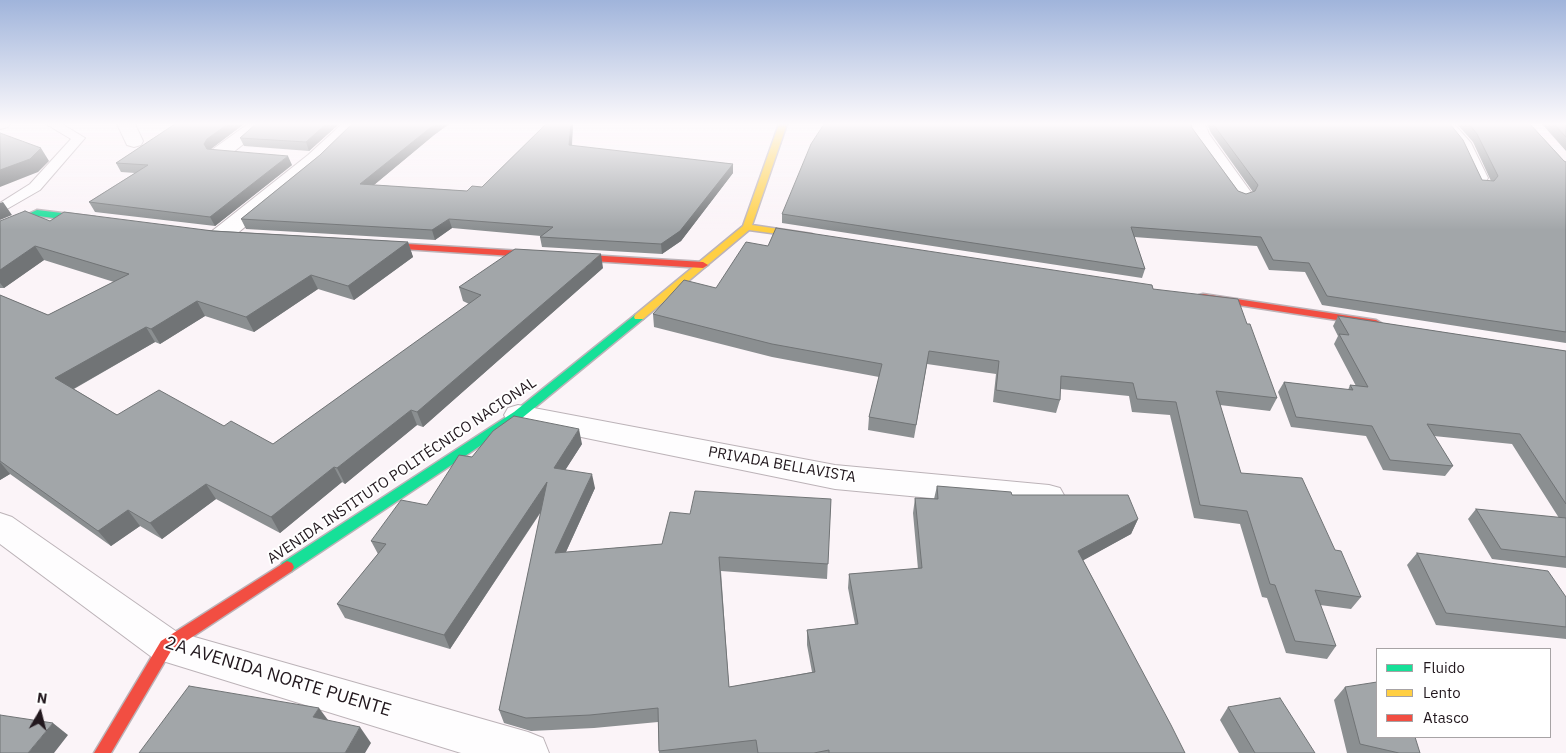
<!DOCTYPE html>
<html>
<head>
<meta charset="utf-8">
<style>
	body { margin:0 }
	#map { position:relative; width:1566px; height:753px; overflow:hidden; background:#fbf4f8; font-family:"IBM Plex Sans",sans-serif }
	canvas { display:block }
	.legend { position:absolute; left:1376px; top:648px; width:175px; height:90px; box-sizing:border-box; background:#fff; border:1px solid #a7a3a5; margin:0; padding:6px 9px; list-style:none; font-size:15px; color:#22181e }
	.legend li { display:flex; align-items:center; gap:10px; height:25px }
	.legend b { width:25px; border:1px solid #a7a3a5 }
	.north { position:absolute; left:15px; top:688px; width:50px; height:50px; -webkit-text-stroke:4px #fff; paint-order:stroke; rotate:8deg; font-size:14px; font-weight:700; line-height:20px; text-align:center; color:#22181e }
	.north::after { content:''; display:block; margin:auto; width:18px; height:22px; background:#22181e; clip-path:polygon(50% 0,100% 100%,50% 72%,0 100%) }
</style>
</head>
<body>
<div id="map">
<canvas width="1566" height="753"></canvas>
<ul class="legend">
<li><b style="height:6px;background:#16e098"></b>Fluido</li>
<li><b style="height:6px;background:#ffcf43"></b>Lento</li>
<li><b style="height:6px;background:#f24e42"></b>Atasco</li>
</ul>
<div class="north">N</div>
</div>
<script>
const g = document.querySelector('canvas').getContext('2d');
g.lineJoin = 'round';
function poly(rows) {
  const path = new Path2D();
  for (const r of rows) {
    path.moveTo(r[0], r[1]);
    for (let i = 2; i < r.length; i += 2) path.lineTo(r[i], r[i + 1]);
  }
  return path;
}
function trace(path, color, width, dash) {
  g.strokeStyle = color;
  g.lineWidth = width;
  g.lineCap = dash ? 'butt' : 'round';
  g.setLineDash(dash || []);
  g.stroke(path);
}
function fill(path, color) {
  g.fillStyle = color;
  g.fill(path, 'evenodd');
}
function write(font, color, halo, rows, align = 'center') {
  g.font = font + ' "IBM Plex Sans",sans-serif';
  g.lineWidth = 4;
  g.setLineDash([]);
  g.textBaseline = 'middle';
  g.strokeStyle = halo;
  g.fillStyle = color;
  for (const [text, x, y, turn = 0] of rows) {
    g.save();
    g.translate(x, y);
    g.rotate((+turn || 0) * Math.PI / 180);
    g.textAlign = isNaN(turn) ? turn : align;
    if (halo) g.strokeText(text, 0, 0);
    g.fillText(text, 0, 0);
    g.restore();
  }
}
const lane = poly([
	[0,124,10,124,8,127,0,129,0,124],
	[46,124,62,124,85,138,40,190,0,213,0,203,30,184,71,139,46,124],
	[1441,124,1454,124,1471,143,1488,178,1486,181,1476,181,1460,147,1441,124]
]);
const street = poly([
	[117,124,135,124,143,141,141,145,134,147,127,145,117,124],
	[248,124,269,124,227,157,220,159,213,157,210,153,213,149,248,124],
	[342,124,362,124,322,163,228,241,220,243,212,241,209,236,212,231,308,155,342,124],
	[1187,124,1205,124,1209,134,1253,195,1250,199,1243,201,1236,199,1191,135,1187,124],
	[518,405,835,465,1049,485,1060,488,1065,497,1060,506,1049,509,835,489,508,422,504,415,508,408,518,405],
	[0,513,12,517,177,632,528,732,543,738,549,753,461,753,153,658,0,544,0,513]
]);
const fast = poly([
	[37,210,95,217,99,220,95,223,38,216,0,233,0,227,37,210],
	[639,314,643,315,644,317,643,319,522,418,292,571,287,573,282,571,280,567,282,563,514,412,635,315,639,314]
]);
const slow = poly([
	[779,124,787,124,752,225,812,234,817,237,815,239,749,230,643,319,635,319,634,317,635,315,743,226,779,124]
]);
const jam = poly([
	[374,242,703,262,708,265,703,268,371,247,371,243,374,242],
	[1203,294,1376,320,1381,323,1376,326,1199,299,1198,297,1199,295,1203,294],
	[287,561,292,563,294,567,292,571,171,651,111,753,94,753,161,641,287,561]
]);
const wall = poly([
	[175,124,244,124,211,149,292,165,215,226,95,212,89,202,135,173,121,172,116,163],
	[256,124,339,124,309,151,244,146,240,138],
	[352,124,449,124,434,135,374,185,467,191,482,187,546,124,573,124,572,146,733,164,733,173,681,241,662,254,542,247,540,237,541,236,452,228,435,240,246,229,241,219,320,155],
	[1207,124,1450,124,1482,180,1491,181,1473,142,1457,124,1530,124,1564,161,1566,162,1566,343,1322,305,1305,272,1269,270,1257,246,1134,237,1145,269,1142,278,782,223,782,214,1192,128,1238,191,1246,194,1253,192,1211,133],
	[1542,124,1566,124,1566,151],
	[0,221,50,221,408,242,413,257,354,300,318,289,254,332,205,316,160,344,155,342,74,389,117,415,224,426,273,444,469,304,463,301,459,287,603,268,423,427,417,425,345,484,342,482,280,533,216,499,162,539,140,526,111,546,10,474,0,480,0,295,48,315,114,282,44,260,4,288,0,288],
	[768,246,1153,289,1247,324,1277,398,1270,411,1220,405,1241,473,1335,550,1361,597,1351,609,1320,605,1336,646,1327,659,1286,653,1267,598,1262,597,1240,524,1194,518,1170,415,1132,412,1129,396,1060,389,1060,400,1056,413,993,402,996,374,927,364,914,438,868,430,869,417,879,377,772,357,654,327,653,314,716,288],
	[1338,316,1566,351,1566,568,1492,559,1468,519,1476,509,1559,518,1512,444,1434,436,1453,466,1445,476,1383,470,1366,436,1291,427,1278,392,1284,382,1348,390,1350,385,1356,386,1334,344,1338,336,1333,326],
	[582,444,565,470,595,488,566,552,662,544,690,514,831,499,827,579,721,571,729,687,812,672,807,645,807,630,855,624,848,588,849,574,918,569,913,513,915,498,934,499,937,486,1012,495,1138,519,1131,534,1083,560,1185,753,659,753,658,722,594,728,531,731,504,723,499,710,541,512,450,649,345,618,337,604,378,554,371,541,427,505,472,457],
	[1417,553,1566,597,1566,639,1436,625,1407,565],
	[1345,687,1420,753,1347,753,1334,700],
	[1228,707,1315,753,1239,753,1220,720]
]);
const shadedWall = poly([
	[228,124,244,124,212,148,208,153,204,144,207,139],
	[326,124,339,124,309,151,306,142],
	[435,124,449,124,434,135,363,194,360,184],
	[571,124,573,124,571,154,569,145],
	[41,148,49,161,38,172,0,187,0,170],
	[288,156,292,165,215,226,210,217],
	[733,164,733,173,681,241,662,254,661,244],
	[3,202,12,215,0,220,0,203],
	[449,219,452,228,435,240,432,230],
	[408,242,413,257,354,300,348,286],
	[35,246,44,260,4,288,0,283,0,270],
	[601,254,603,268,423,427,417,412],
	[311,275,318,289,254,332,246,317],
	[197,301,205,316,160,344,151,329],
	[146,327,155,342,66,393,55,378],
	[411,410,417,425,345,484,337,468],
	[579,429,582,444,557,483,554,468],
	[0,462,10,474,0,480],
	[334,467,342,482,280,533,271,517],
	[592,474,595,488,559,567,555,553],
	[547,482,551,496,450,649,444,635],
	[206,484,216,499,162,539,150,523],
	[128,510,140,526,111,546,98,531],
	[1138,519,1131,534,1073,566,1078,551],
	[319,708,331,724,313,717],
	[53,723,68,735,54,753,28,753],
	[360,727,371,743,365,753,345,753]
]);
const building = poly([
	[175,124,228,124,207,139,204,144,207,149,288,156,210,217,89,202,148,165,116,163,175,124],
	[256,124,326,124,306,142,240,138,256,124],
	[352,124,435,124,360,184,467,191,472,186,482,187,546,124,571,124,569,145,733,164,680,231,661,244,540,237,553,227,449,219,432,230,241,219,320,155,352,124],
	[824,124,1191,124,1192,128,1238,191,1246,194,1255,191,1258,185,1213,124,1450,124,1463,140,1482,180,1494,181,1498,176,1477,134,1469,124,1530,124,1564,161,1566,162,1566,332,1327,296,1309,263,1273,260,1261,237,1131,227,1145,269,782,214,811,144,824,124],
	[1554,124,1566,124,1566,137,1554,124],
	[0,133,41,148,30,159,0,170,0,133],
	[25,211,50,221,64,212,213,231,408,242,348,286,311,275,246,317,197,301,151,329,146,327,55,378,117,415,159,390,224,426,231,421,273,444,481,295,459,287,515,249,601,254,417,412,411,410,337,468,334,467,271,517,206,484,150,523,128,510,98,531,0,461,0,295,48,315,129,274,35,246,0,270,0,221,25,211],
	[776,228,1152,285,1153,289,1238,299,1247,324,1250,324,1277,398,1216,391,1241,473,1302,478,1335,550,1341,551,1361,597,1315,590,1336,646,1295,641,1275,585,1270,584,1247,511,1200,505,1176,402,1137,399,1133,383,1061,376,1060,400,996,390,999,361,929,351,916,425,869,417,882,364,772,344,653,314,684,280,716,288,746,242,768,246,776,228],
	[1338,316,1566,351,1566,504,1520,434,1427,424,1453,466,1390,460,1372,426,1296,417,1284,382,1353,390,1350,385,1368,387,1339,334,1349,335,1338,316],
	[514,416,579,429,554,468,592,474,555,553,662,544,670,512,690,514,695,491,831,499,828,564,719,557,729,687,815,672,807,630,858,624,849,574,922,568,915,498,938,499,937,486,1011,492,1012,495,1128,495,1138,519,1078,551,1171,725,1185,753,829,753,829,750,814,753,758,753,756,740,659,751,658,708,590,715,526,718,499,710,547,482,444,635,337,604,386,544,371,541,401,500,427,505,459,455,472,457,493,431,514,416],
	[1476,509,1566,518,1566,557,1501,549,1476,509],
	[1417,553,1548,571,1566,597,1566,627,1446,613,1417,553],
	[1377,682,1377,737,1415,737,1420,753,1399,753,1360,744,1345,687,1377,682],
	[189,686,319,708,313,717,360,727,345,753,139,753,189,686],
	[1280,698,1315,753,1255,753,1228,707,1280,698],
	[0,715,53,723,28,753,0,753,0,715]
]);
const streetNames = [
	["PRIVADA BELLAVISTA",782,465,10],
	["AVENIDA INSTITUTO POLITÉCNICO NACIONAL",402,471,-34]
];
const nearStreetnames = [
	["2A AVENIDA NORTE PUENTE",278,677,17]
];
trace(lane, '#bcb3b8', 2);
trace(street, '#bcb3b8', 2);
trace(fast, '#bcb3b8', 3);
trace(slow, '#bcb3b8', 3);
trace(jam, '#bcb3b8', 3);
fill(lane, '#fefdfe');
fill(street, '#fefdfe');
fill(fast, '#16e098');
fill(slow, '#ffcf43');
fill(jam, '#f24e42');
fill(wall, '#8b8f91');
fill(shadedWall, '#717476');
fill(building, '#a2a6a9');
trace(building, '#717476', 1);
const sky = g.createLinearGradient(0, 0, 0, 230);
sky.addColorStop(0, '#a0b4db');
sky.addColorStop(0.54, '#fdfafc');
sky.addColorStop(1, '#fdfafc00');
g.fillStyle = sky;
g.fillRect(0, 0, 1566, 230);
write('15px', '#22181e', '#fff', streetNames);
write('18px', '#22181e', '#fff', nearStreetnames);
</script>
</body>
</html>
